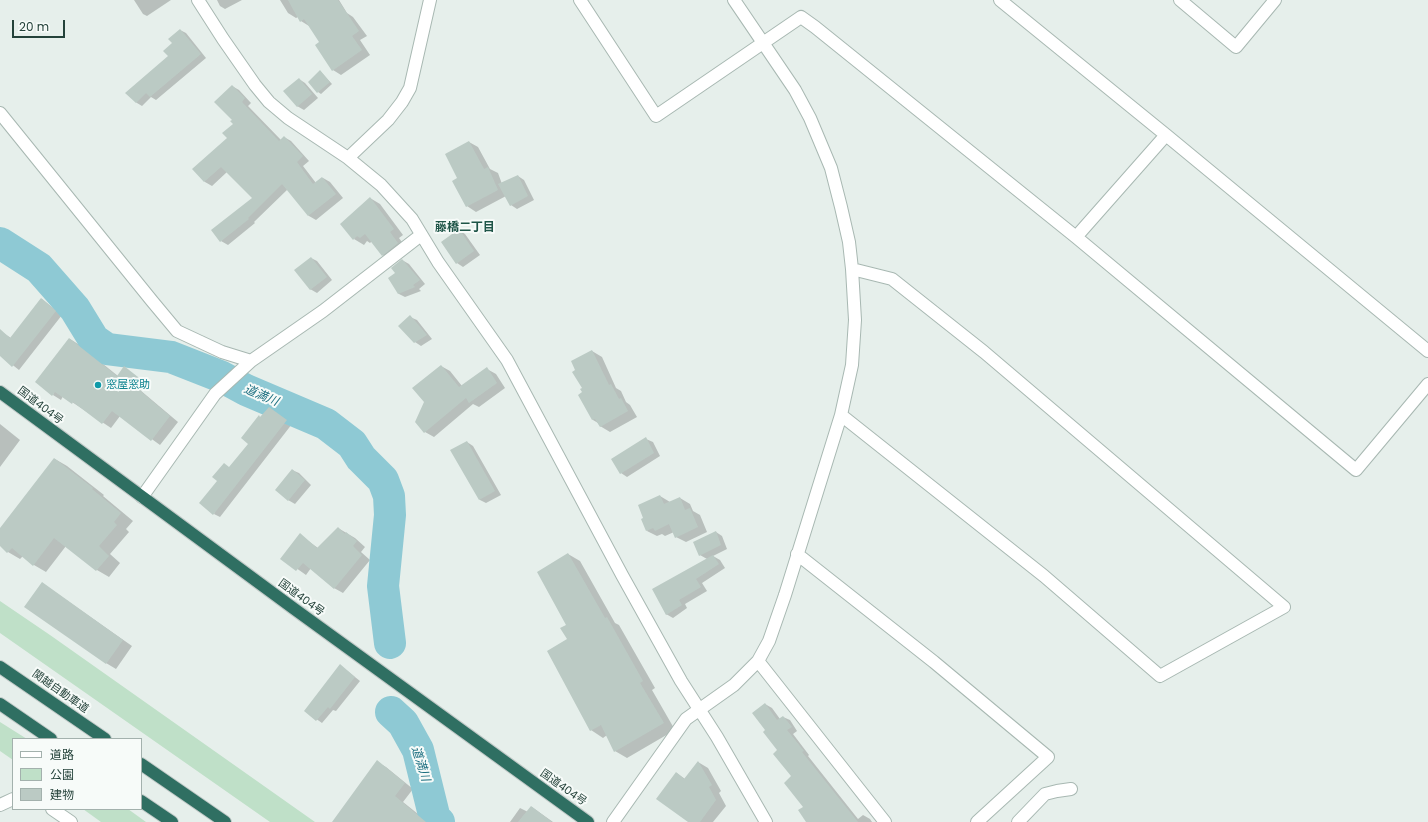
<!DOCTYPE html>
<html>
<head>
<meta charset="utf-8">
<style>
	body { margin:0 }
	#map { position:relative; width:1428px; height:822px; overflow:hidden; background:#e6efeb; font-family:Poppins,"Noto Sans JP",sans-serif }
	canvas { display:block }
	.legend { position:absolute; left:12px; top:738px; width:130px; height:72px; box-sizing:border-box; background:#f7fbf9; border:1px solid #a3b1ad; margin:0; padding:5px 7px; list-style:none; font-size:12px; color:#24423a }
	.legend li { display:flex; align-items:center; gap:8px; height:20px }
	.legend b { width:20px; border:1px solid #a3b1ad }
	.scale { position:absolute; left:12px; top:20px; width:53px; height:18px; box-sizing:border-box; border:2px solid #24423a; border-top:0; padding-left:5px; font-size:12px; line-height:14px; white-space:nowrap; color:#24423a; -webkit-text-stroke:3px #f7fbf9; paint-order:stroke }
</style>
</head>
<body>
<div id="map">
<canvas width="1428" height="822"></canvas>
<ul class="legend">
<li><b style="height:5px;background:#fff"></b>道路</li>
<li><b style="height:11px;background:#bfe0c8"></b>公園</li>
<li><b style="height:11px;background:#bbcac4"></b>建物</li>
</ul>
<div class="scale">20 m</div>
</div>
<script>
const g = document.querySelector('canvas').getContext('2d');
g.lineJoin = 'round';
function fill(path, color) {
  g.fillStyle = color;
  g.fill(path, 'evenodd');
}
function poly(rows) {
  const path = new Path2D();
  for (const r of rows) {
    path.moveTo(r[0], r[1]);
    for (let i = 2; i < r.length; i += 2) path.lineTo(r[i], r[i + 1]);
  }
  return path;
}
function trace(path, color, width, dash) {
  g.strokeStyle = color;
  g.lineWidth = width;
  g.lineCap = dash ? 'butt' : 'round';
  g.setLineDash(dash || []);
  g.stroke(path);
}
function write(font, color, halo, rows, align = 'center') {
  g.font = font + ' Poppins,"Noto Sans JP",sans-serif';
  g.lineWidth = 4;
  g.setLineDash([]);
  g.textBaseline = 'middle';
  g.strokeStyle = halo;
  g.fillStyle = color;
  for (const [text, x, y, turn = 0] of rows) {
    g.save();
    g.translate(x, y);
    g.rotate((+turn || 0) * Math.PI / 180);
    g.textAlign = isNaN(turn) ? turn : align;
    if (halo) g.strokeText(text, 0, 0);
    g.fillText(text, 0, 0);
    g.restore();
  }
}
const green = poly([
	[0,601,50,635,315,822,270,822,0,633],
	[0,722,27,739,13,739,13,760,0,751],
	[83,809,128,809,146,822,101,822]
]);
const shadow = poly([
	[134,0,171,0,147,16,143,14],
	[217,0,242,0,225,9,220,6],
	[280,0,339,0,347,13,353,17,367,36,360,40,370,55,341,75,333,70,321,42,309,26,301,21,298,17,296,18,288,13],
	[180,30,186,33,206,58,156,100,151,97,142,106,137,103,126,93,169,56],
	[321,72,332,84,321,94,318,92],
	[299,79,305,83,318,98,304,110,297,106],
	[232,86,239,90,251,103,248,106,281,140,284,137,291,141,309,161,303,166,316,183,323,178,330,182,343,198,316,220,309,216,288,189,254,222,255,223,228,245,221,241,253,198,227,172,212,186,205,182,194,169,229,138,234,124],
	[469,142,478,147,490,169,498,173,502,184,518,176,524,180,534,200,517,209,511,205,506,196,476,212,467,206,459,178],
	[370,198,380,204,403,235,399,238,407,249,392,261,383,255,372,241,370,243,367,241,364,245,354,239],
	[459,230,465,234,480,255,463,267,457,263,442,242],
	[311,258,317,261,332,280,317,293,310,289,296,270],
	[402,260,409,264,425,284,419,289,421,291,405,297,399,294,389,278,397,273],
	[42,299,62,315,19,370,0,355,0,335,2,332,11,338],
	[410,317,417,320,432,339,421,346,415,342],
	[70,339,78,344,118,376,124,368,145,382,140,390,178,422,160,445,120,416,111,428,63,396,61,400,53,395],
	[592,351,602,357,616,388,621,391,626,402,630,405,637,417,610,432,600,426,598,423,593,420,584,393,583,388],
	[441,366,450,371,462,386,487,369,496,374,505,388,479,407,473,404,434,437,425,432,416,422],
	[275,412,292,424,220,517,214,514,230,468,249,444,261,418],
	[0,424,20,440,0,467],
	[646,439,653,442,660,456,627,477,621,473],
	[467,442,473,446,501,495,486,503,480,500,452,450],
	[55,459,67,466,104,495,103,496,133,521,126,529,129,532,110,554,120,563,109,577,97,570,66,546,46,572,34,565,23,556,20,559,8,552,0,545,0,530],
	[292,470,299,473,311,485,295,504,288,500],
	[660,496,670,502,680,498,690,504,693,511,700,515,707,532,686,542,676,537,674,532,665,536,662,534,657,536,647,531],
	[338,528,355,538,365,547,361,552,370,560,343,593,334,588,311,568,306,575,282,558,300,535,318,548],
	[716,532,722,536,727,549,713,556,720,560,725,568,702,583,707,591,685,604,687,608,673,618,666,614,707,559,700,555],
	[568,554,580,561,615,623,619,625,655,688,652,690,675,730,627,758,615,751,607,735,603,738,591,730,568,639],
	[42,583,132,646,116,669,106,663],
	[345,669,360,681,336,711,333,710,322,723,305,711],
	[765,704,772,708,780,719,783,717,790,720,797,731,793,734,809,755,808,756,858,819,863,815,870,819,872,822,808,822,805,807,793,776,767,730],
	[377,762,386,767,413,789,403,802,418,814,431,822,333,822],
	[698,762,708,768,721,791,719,793,726,806,713,822,690,822,677,773,685,779],
	[532,807,553,822,510,822,520,808,528,812]
]);
const river = poly([
	[0,243,39,268,75,309,94,340,107,349,171,357,222,377,246,390,326,424,352,444,361,458,383,480,389,496,390,515,383,586,390,643],
	[391,712,403,723,418,750,435,819,439,822]
]);
const building = poly([
	[288,0,338,0,359,31,352,36,362,50,332,71,315,45,319,42,304,19,300,22],
	[180,29,201,54,150,97,146,93,136,103,125,93,168,56,163,51,172,43,168,39],
	[320,70,330,82,317,93,308,82],
	[299,78,312,94,297,107,283,91],
	[232,85,245,98,242,102,279,141,284,136,303,156,297,162,313,184,322,177,336,194,308,216,282,184,248,218,249,219,220,242,211,230,252,198,221,167,204,182,192,169,227,138,222,133,233,124,230,121,232,120,214,102],
	[469,141,484,169,488,167,498,190,466,207,452,181,457,178,445,154],
	[518,175,528,196,510,206,498,184],
	[370,197,394,229,390,232,398,243,382,256,365,234,360,238,357,236,353,240,340,224],
	[459,229,474,251,456,264,441,242],
	[311,257,327,277,310,290,294,270],
	[402,259,420,280,413,285,415,287,398,294,388,278,395,273,391,268],
	[41,298,56,311,12,367,0,356,0,329,10,338],
	[410,315,427,335,414,343,398,326],
	[69,338,117,376,124,366,138,377,132,384,170,416,151,441,112,411,102,424,73,402,72,404,55,392,52,396,35,382],
	[592,350,609,385,611,384,619,399,621,398,628,411,600,427,595,419,592,420,578,395,582,392,580,389,582,388,572,372,575,370,571,361],
	[441,365,459,387,487,367,497,383,469,403,466,398,424,433,415,422,424,402,412,388],
	[269,407,287,420,213,515,199,503,217,481,212,477,224,463,229,467,248,444,241,438,259,415,260,417],
	[646,437,654,453,620,474,611,459],
	[467,441,495,491,479,500,450,450],
	[54,458,93,488,92,489,121,513,114,522,117,525,99,546,109,556,96,571,54,538,33,566,12,548,7,553,0,546,0,528],
	[292,469,305,480,288,501,275,490],
	[660,495,664,504,680,497,685,510,690,508,698,527,675,538,669,524,655,531,653,528,646,531,641,519,643,518,638,505],
	[338,527,345,534,346,532,357,541,353,546,362,555,334,589,303,563,296,571,280,559,300,533,317,548],
	[716,531,721,545,699,556,693,542],
	[568,553,605,618,607,617,643,681,640,683,664,723,614,752,601,725,590,731,547,651,567,639,560,628,566,625,537,572],
	[713,555,719,564,696,579,701,587,679,600,682,605,666,615,652,589],
	[42,582,123,640,106,664,24,607],
	[340,664,355,677,330,709,328,707,316,721,304,711],
	[765,703,777,720,783,716,792,727,787,730,804,751,802,752,858,822,806,822,798,810,803,807,784,783,791,776,773,754,777,750,763,732,765,730,752,713],
	[377,760,405,783,395,796,426,822,332,822],
	[698,761,712,785,709,787,716,800,700,822,688,822,656,799,676,772,684,779],
	[531,806,552,822,518,822]
]);
const minor = poly([
	[198,0,223,39,255,85,269,102,288,118,348,158,381,185,412,219,438,262,507,360,622,575,681,681,717,737,766,822],
	[580,0,656,116,801,17,815,27,1076,237,1356,470,1428,384],
	[1000,0,1166,135,1428,351],
	[1180,0,1236,47,1275,0],
	[0,113,152,301,177,331,222,352,251,361],
	[348,158,388,120,402,102,410,88,430,0],
	[1076,237,1166,135],
	[841,415,1044,576,1160,676,1284,607,984,352,892,279,852,269],
	[142,497,215,394,251,361,323,311,421,235],
	[797,554,934,662,1048,757,977,822],
	[758,661,885,822],
	[0,805,13,799],
	[52,809,71,822],
	[613,822,686,719,734,685,758,661,769,641,785,595,841,415,852,365,855,320,852,269,849,242,841,207,831,168,810,118,795,90,734,0],
	[1018,822,1045,794,1057,791,1071,789]
]);
const highway = poly([
	[0,392,293,608,588,822],
	[0,667,105,739],
	[0,704,51,739],
	[141,764,225,822],
	[141,801,172,822]
]);
const markers = [
	[98,385,4,"#0f9aa8"]
];
const cultureNames = [
	["窓屋窓助",106,385]
];
const streetNames = [
	["国道404号",40,406,37],
	["国道404号",301,598,36],
	["関越自動車道",60,692,35],
	["国道404号",563,788,35]
];
const neighbourhoodNames = [
	["藤橋二丁目",465,228]
];
const waterNames = [
	["道満川",261,396,23],
	["道満川",420,764,73]
];
fill(green, '#bfe0c8');
fill(shadow, '#0003');
trace(river, '#8ec9d4', 32);
fill(building, '#bbcac4');
trace(minor, '#a8b8b2', 14);
trace(highway, '#c2cac8', 14);
trace(minor, '#fff', 12);
trace(highway, '#2f6f62', 12);
for (const [x, y, r, color] of markers) {
  const dot = new Path2D();
  dot.arc(x, y, r, 0, 2 * Math.PI);
  g.fillStyle = color;
  g.fill(dot);
  trace(dot, '#f7fbf9', 1.5);
}
write('11px', '#0d838f', '#f7fbf9', cultureNames, 'left');
write('11px', '#24423a', '#f7fbf9', streetNames);
write('bold 12px', '#1f5548', '#f7fbf9', neighbourhoodNames);
write('italic 12px', '#1c6f80', '#f7fbf9', waterNames);
</script>
</body>
</html>
